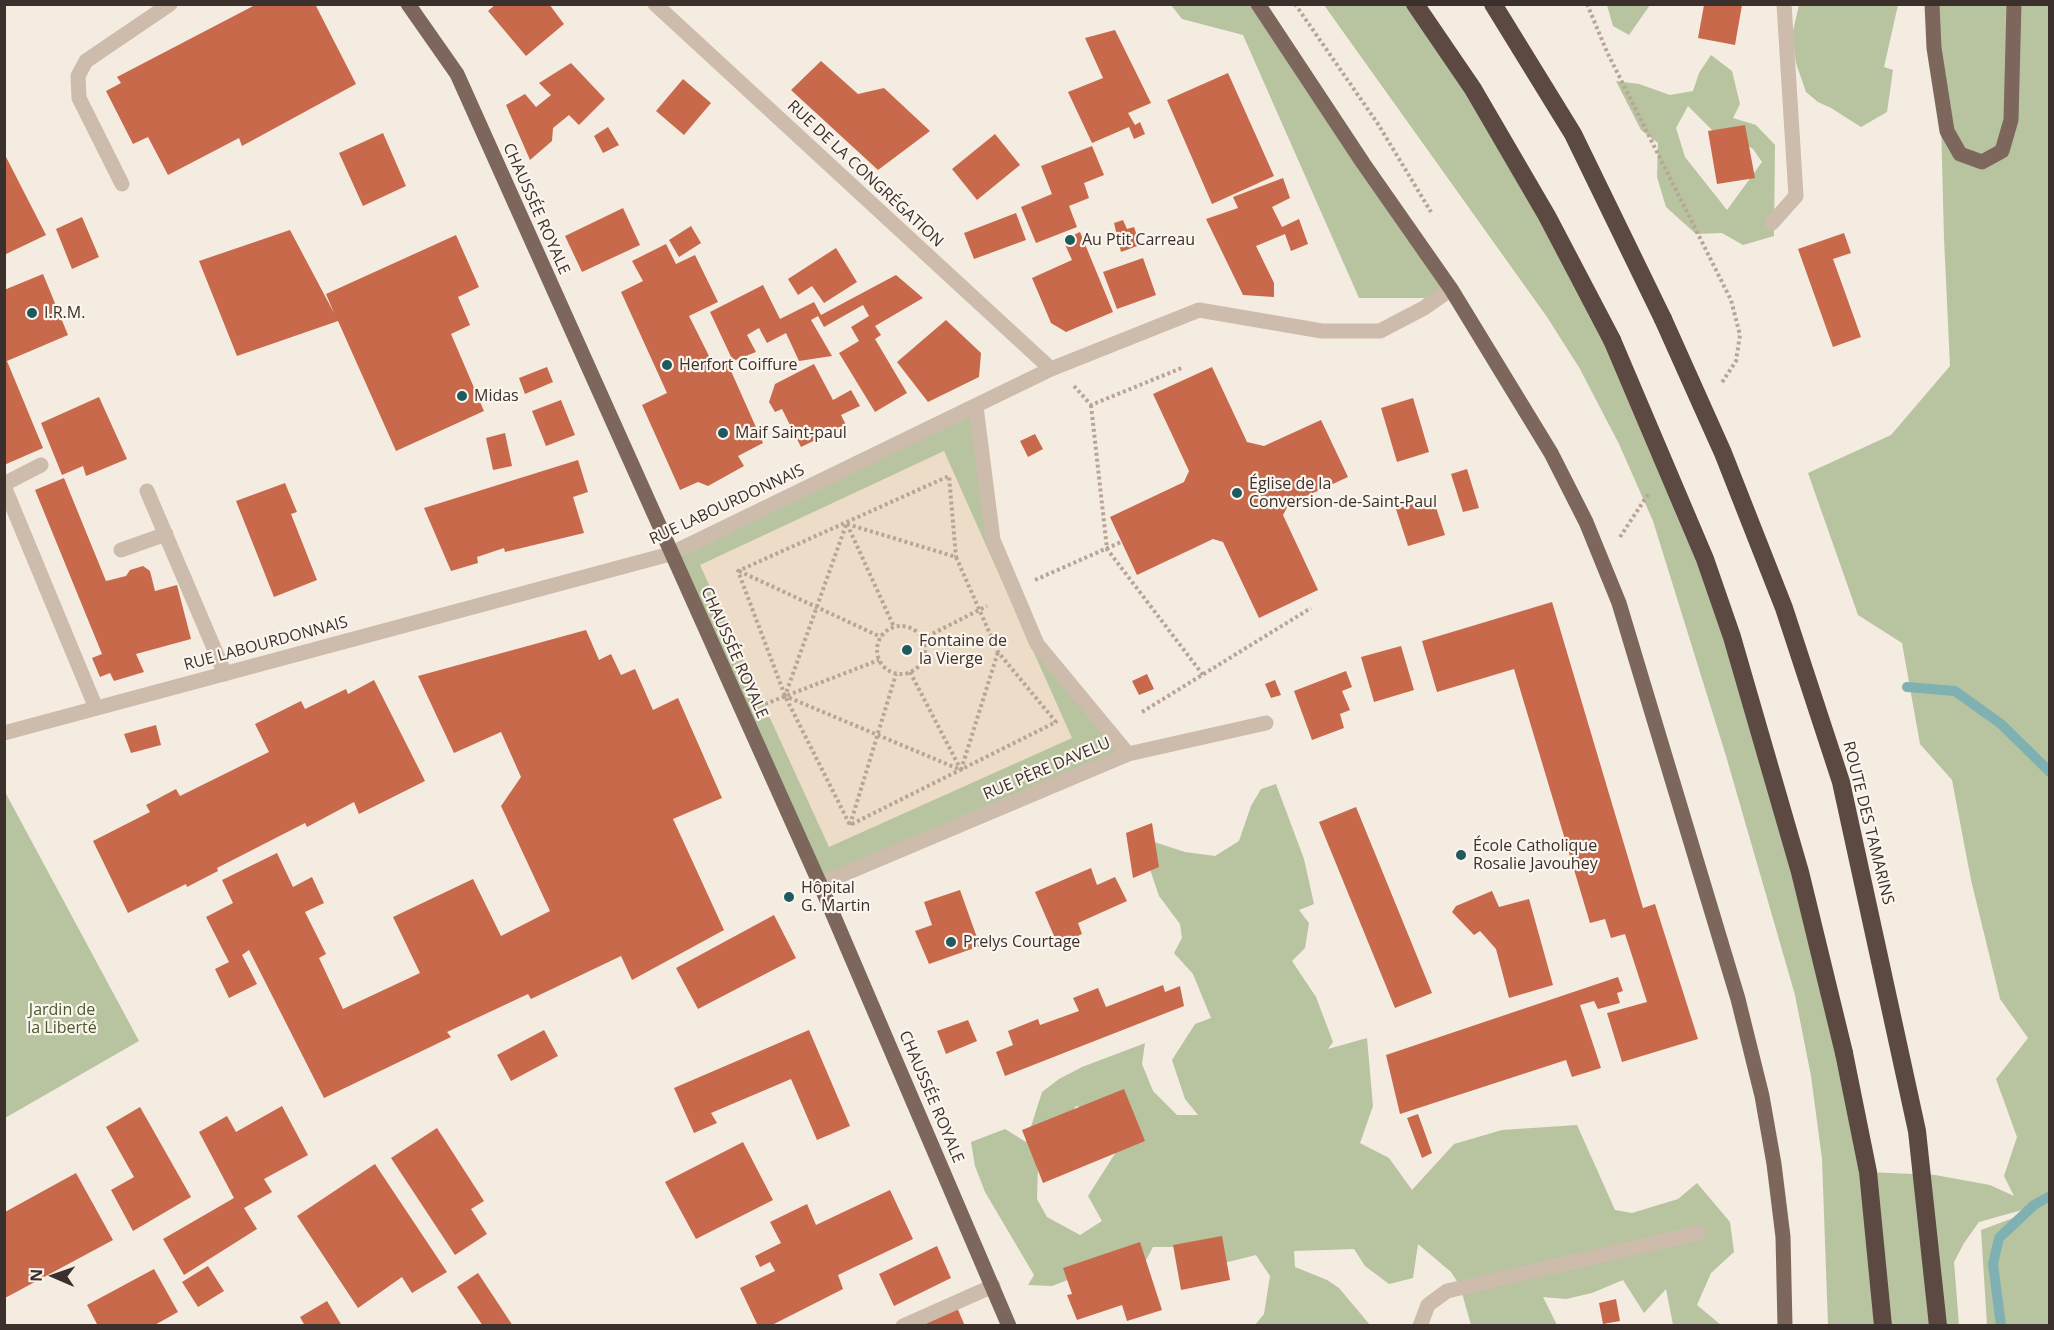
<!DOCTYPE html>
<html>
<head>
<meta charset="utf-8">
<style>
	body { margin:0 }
	#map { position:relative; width:2054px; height:1330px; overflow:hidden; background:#f4ebe1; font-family:"Open Sans",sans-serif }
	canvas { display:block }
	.frame { position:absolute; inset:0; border:6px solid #3b302b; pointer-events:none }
	.north { position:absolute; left:24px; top:1246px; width:60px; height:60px; -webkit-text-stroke:4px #fbf5ee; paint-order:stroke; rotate:272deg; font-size:16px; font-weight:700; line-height:24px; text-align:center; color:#3b302b }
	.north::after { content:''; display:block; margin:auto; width:21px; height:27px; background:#3b302b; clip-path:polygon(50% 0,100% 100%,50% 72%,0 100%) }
</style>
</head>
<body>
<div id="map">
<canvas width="2054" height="1330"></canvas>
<div class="frame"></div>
<div class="north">N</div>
</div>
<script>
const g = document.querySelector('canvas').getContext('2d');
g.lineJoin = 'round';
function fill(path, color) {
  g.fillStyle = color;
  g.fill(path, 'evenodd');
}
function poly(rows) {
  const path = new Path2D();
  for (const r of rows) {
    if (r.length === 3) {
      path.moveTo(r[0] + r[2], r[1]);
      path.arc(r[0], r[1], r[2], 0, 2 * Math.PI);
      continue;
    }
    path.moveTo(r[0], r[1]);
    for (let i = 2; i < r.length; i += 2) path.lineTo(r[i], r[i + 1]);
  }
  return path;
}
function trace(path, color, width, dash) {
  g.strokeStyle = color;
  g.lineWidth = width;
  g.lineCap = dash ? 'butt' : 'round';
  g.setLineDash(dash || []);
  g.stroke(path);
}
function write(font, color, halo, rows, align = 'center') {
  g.font = font + ' "Open Sans",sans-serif';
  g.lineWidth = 4.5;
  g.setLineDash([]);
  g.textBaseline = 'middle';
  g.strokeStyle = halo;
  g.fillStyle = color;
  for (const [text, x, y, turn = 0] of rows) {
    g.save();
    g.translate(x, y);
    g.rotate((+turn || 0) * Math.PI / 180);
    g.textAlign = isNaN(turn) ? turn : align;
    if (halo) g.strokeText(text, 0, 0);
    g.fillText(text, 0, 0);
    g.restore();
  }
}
const green = poly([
	[1171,5,1258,5,1451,289,1440,298,1359,298,1243,35,1182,19],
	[1324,5,1415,5,1612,340,1732,637,1868,1172,1935,1175,1990,1185,2014,1196,2004,1176,2017,1137,1996,1079,2028,1038,2000,999,1971,880,1952,780,1920,744,1902,643,1858,615,1808,473,1891,435,1950,366,1944,238,1938,5,2049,5,2049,1325,1987,1325,1981,1230,2024,1214,2022,1210,1979,1222,1964,1243,1954,1262,1959,1325,1828,1325,1822,1159,1811,1076,1795,995,1726,756,1653,521,1619,444,1580,369,1547,317],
	[1607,5,1607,4,1650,5,1629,35,1613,26],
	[1799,5,1898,5,1884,67,1893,70,1887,112,1861,127,1831,108,1818,102,1806,92,1796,63,1792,35],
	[1711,55,1732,71,1740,104,1733,118,1756,125,1775,145,1774,236,1743,245,1722,233,1696,234,1666,207,1657,177,1658,143,1641,130,1616,81,1639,84,1670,95,1693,91,1699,73],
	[1688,106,1712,130,1727,133,1753,149,1762,162,1727,210,1685,157,1676,128],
	[976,407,993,540,1037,644,1128,754,820,884,670,554],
	[1276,784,1304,859,1314,904,1299,910,1309,923,1305,948,1292,961,1316,997,1333,1042,1328,1049,1367,1038,1373,1106,1360,1143,1389,1158,1412,1190,1454,1144,1502,1130,1577,1125,1615,1210,1632,1213,1678,1199,1697,1183,1730,1222,1734,1252,1711,1273,1697,1305,1721,1325,1673,1325,1666,1289,1644,1313,1623,1280,1592,1293,1566,1299,1543,1297,1557,1325,1471,1325,1460,1286,1451,1272,1418,1244,1413,1278,1389,1284,1365,1266,1354,1249,1294,1251,1295,1267,1327,1280,1339,1288,1370,1325,1255,1325,1264,1314,1270,1276,1256,1255,1212,1266,1174,1247,1153,1247,1143,1266,1070,1279,1052,1286,1028,1285,1034,1275,985,1192,975,1166,971,1142,1005,1129,1026,1142,1042,1092,1059,1079,1082,1067,1156,1039,1145,1043,1142,1064,1153,1091,1177,1115,1198,1115,1185,1099,1172,1060,1195,1024,1211,1018,1193,974,1174,953,1182,938,1180,924,1159,896,1139,837,1185,852,1215,856,1239,841,1251,806,1261,789],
	[1076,1106,1096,1111,1123,1141,1088,1196,1102,1221,1080,1235,1047,1217,1037,1199,1038,1166],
	[4,790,139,1041,5,1118,4,1118]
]);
const plaza = poly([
	[944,451,1072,738,829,847,700,565]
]);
const stream = poly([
	[1907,687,1955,691,2001,724,2050,772],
	[2001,1326,1993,1264,1999,1238,2034,1205,2050,1196]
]);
const building = poly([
	[257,4,315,4,356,84,242,146,239,138,168,175,148,137,133,144,106,91,121,83,117,77],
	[496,4,549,4,564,24,526,56,488,11],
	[1704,5,1742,5,1735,45,1698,38],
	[1115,30,1151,103,1128,113,1135,125,1140,122,1145,134,1134,139,1129,127,1092,143,1068,92,1103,78,1085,38],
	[821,61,858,94,884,88,930,131,878,170,791,90],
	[571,63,605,99,579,125,569,115,553,128,552,141,530,160,506,105,525,94,536,107,551,95,539,83],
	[1228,73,1274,176,1212,204,1167,100],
	[683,79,711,103,684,135,656,111],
	[1745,125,1755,178,1717,184,1708,131],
	[608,127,619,145,603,153,594,136],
	[383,133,406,186,363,206,339,153],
	[995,134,1020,165,977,200,952,169],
	[1092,146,1104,175,1084,183,1089,198,1069,206,1077,227,1036,243,1021,207,1052,194,1041,166],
	[4,153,46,235,4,255],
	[1283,178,1290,198,1272,207,1282,227,1299,219,1308,244,1291,251,1285,234,1256,246,1274,283,1274,297,1243,295,1206,219,1238,208,1233,197],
	[623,208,640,245,582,272,565,236],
	[1016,213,1026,240,974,259,964,233],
	[82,217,99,257,72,269,56,229],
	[1123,220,1127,229,1134,227,1140,245,1121,252,1114,223],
	[691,226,701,243,679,257,669,240],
	[290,230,334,313,326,294,456,235,479,287,458,297,470,325,451,334,484,411,396,451,338,321,237,356,199,261],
	[1080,232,1113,312,1066,332,1051,323,1032,278,1072,260,1063,240],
	[1844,233,1851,253,1833,259,1861,337,1833,347,1798,249],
	[666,244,676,264,695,255,718,302,689,316,715,368,727,362,763,443,738,456,744,466,708,486,698,482,680,490,642,405,667,393,621,292,643,281,632,261],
	[836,248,857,282,824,303,812,286,798,295,788,279],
	[1143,258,1156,295,1117,309,1103,272],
	[43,274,68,335,7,361,43,448,4,465,4,290],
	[896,275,923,298,875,326,881,335,875,339,907,393,875,412,839,353,859,341,851,327,869,316,863,305,824,327,818,316,811,320,832,356,799,361,786,333,767,343,759,328,747,335,756,352,733,361,710,312,763,285,780,319,814,302,821,315],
	[946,320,981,353,979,377,928,402,897,362],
	[814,364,833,400,851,390,860,406,841,415,846,425,801,447,782,409,775,412,769,402,775,384],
	[547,367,553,382,525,394,519,378],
	[1212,367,1247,442,1264,446,1321,420,1348,477,1289,504,1283,515,1318,590,1259,618,1223,542,1213,539,1137,575,1110,517,1184,482,1189,471,1153,394],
	[99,397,127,459,86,476,83,466,62,475,41,423],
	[1413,398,1429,452,1397,462,1381,408],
	[561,400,575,435,546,446,532,411],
	[505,433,512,466,493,470,486,438],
	[1035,434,1043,449,1028,457,1020,441],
	[578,460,588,492,573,497,584,533,505,552,504,548,477,557,478,563,451,571,424,508],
	[1467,469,1479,508,1463,512,1451,474],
	[64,478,106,581,126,576,130,570,143,566,150,571,155,591,177,585,191,639,136,654,144,672,114,681,110,673,100,677,92,658,102,654,35,490],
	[285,483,297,512,291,514,317,580,274,597,236,501],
	[1433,498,1445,535,1408,546,1396,509],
	[1552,602,1643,908,1655,904,1698,1039,1622,1062,1607,1013,1647,1002,1625,934,1611,938,1605,919,1590,923,1514,669,1437,692,1422,641],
	[586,630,599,660,611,654,621,675,635,669,653,710,678,698,722,798,673,819,724,930,632,980,621,956,531,999,528,994,447,1032,451,1037,324,1098,249,950,242,955,257,984,229,998,215,969,229,962,206,917,233,903,222,880,277,853,293,887,312,877,324,903,305,912,326,954,319,958,343,1009,420,973,393,917,473,879,501,936,550,911,501,806,521,777,501,732,454,753,418,676],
	[1401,646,1414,690,1374,702,1361,657],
	[1346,671,1352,687,1342,691,1350,710,1340,714,1344,728,1312,740,1294,691],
	[1147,674,1154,689,1139,695,1132,681],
	[374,680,425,781,359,814,354,802,307,827,305,823,217,868,218,871,187,887,186,884,128,913,93,841,150,812,146,805,176,789,180,796,269,752,255,724,301,701,305,709,346,689,348,694],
	[1275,680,1281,695,1271,698,1265,684],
	[156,725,161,745,131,753,124,734],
	[1356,807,1432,993,1395,1008,1319,822],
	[1152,823,1159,867,1133,878,1126,833],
	[1091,868,1097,885,1115,877,1127,901,1078,923,1082,934,1058,945,1035,892],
	[960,890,980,946,929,964,915,931,932,925,924,902],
	[1492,891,1499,907,1529,899,1553,985,1509,998,1496,949,1480,931,1474,935,1452,912,1456,906],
	[774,915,796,958,698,1009,676,968],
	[1618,977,1623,991,1617,993,1620,1003,1598,1009,1594,1001,1580,1005,1601,1068,1572,1077,1566,1060,1400,1114,1386,1055],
	[1163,985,1165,992,1180,986,1184,1006,1005,1076,996,1052,1013,1045,1008,1031,1038,1019,1040,1025,1079,1011,1073,998,1098,988,1106,1007],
	[968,1020,977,1041,946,1054,937,1031],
	[544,1030,558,1056,511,1081,497,1055],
	[809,1030,850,1126,817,1140,791,1079,711,1113,717,1123,694,1133,674,1088],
	[1124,1089,1145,1141,1043,1183,1022,1130],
	[282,1106,308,1155,264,1179,272,1192,244,1208,257,1229,184,1275,163,1239,234,1198,199,1132,227,1116,236,1132],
	[140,1107,191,1197,133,1231,111,1190,134,1177,106,1127],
	[1418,1114,1432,1153,1422,1158,1407,1118],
	[437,1128,484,1201,471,1209,487,1234,455,1255,391,1158],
	[743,1142,773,1200,696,1239,665,1182],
	[375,1164,447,1272,412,1293,402,1277,358,1308,297,1216],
	[76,1173,113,1240,5,1298,5,1212],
	[890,1190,913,1239,838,1275,843,1289,770,1326,758,1326,740,1288,775,1271,770,1262,760,1267,755,1256,781,1243,770,1222,807,1204,816,1225],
	[1222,1236,1230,1280,1181,1290,1173,1245],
	[1140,1242,1162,1310,1127,1321,1122,1305,1077,1320,1067,1295,1072,1294,1063,1268],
	[937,1246,951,1278,894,1306,879,1274],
	[208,1266,224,1291,198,1307,182,1282],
	[154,1269,178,1312,153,1326,98,1326,87,1305],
	[478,1273,513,1326,483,1326,457,1287],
	[1616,1299,1620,1321,1603,1324,1599,1303],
	[327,1301,342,1326,305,1326,300,1317],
	[956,1305,965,1326,914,1326]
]);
const path = poly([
	[1295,4,1378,124,1431,212],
	[1587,4,1607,52,1731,300,1740,335,1736,361,1721,384],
	[1074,386,1091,405,1184,367],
	[1091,405,1107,549,1203,675],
	[847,524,956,557,998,652,1056,722,850,825,785,696,738,571,949,476,956,557],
	[847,524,894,627],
	[846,525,785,696,961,770],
	[1620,537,1649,493],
	[739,571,881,637],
	[1035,580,1121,542],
	[901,650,24],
	[922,639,987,606],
	[910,672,961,770],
	[765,704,879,660],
	[1142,712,1311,608],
	[961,770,998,652],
	[850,825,896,674]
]);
const minor = poly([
	[655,4,1051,369],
	[122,184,79,98,78,76,86,61,170,4],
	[1772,223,1796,196,1784,4],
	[4,484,41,465],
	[4,486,96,708],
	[147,491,225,674],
	[121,550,166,534],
	[4,733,670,554,1051,369,1199,310,1322,331,1380,331,1424,308,1451,289],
	[1128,754,1266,723],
	[820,884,1128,754,1037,644,993,540,976,407],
	[903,1326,993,1286],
	[1420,1326,1428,1305,1447,1291,1698,1233]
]);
const major = poly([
	[408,4,457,74,820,884,1009,1326],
	[1258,4,1363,163,1451,289,1551,453,1586,522,1619,603,1738,999,1762,1096,1774,1164,1783,1237,1785,1326],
	[1932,4,1934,48,1947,131,1960,154,1982,162,2002,151,2011,120,2014,4]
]);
const highway = poly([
	[1415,4,1473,89,1547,216,1612,340],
	[1493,4,1573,134,1663,319],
	[1844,1053,1868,1172,1883,1326]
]);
const highwayBridge = poly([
	[1663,319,1723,453,1784,608,1841,782,1917,1131,1938,1326],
	[1612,340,1705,559,1732,637,1800,872,1844,1053]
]);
const markers = [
	[1070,240,6,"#1f5a5e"],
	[32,313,6,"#1f5a5e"],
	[667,365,6,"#1f5a5e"],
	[462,396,6,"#1f5a5e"],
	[723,433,6,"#1f5a5e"],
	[1237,493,6,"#1f5a5e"],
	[907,650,6,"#1f5a5e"],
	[1461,855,6,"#1f5a5e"],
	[789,897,6,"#1f5a5e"],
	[951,942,6,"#1f5a5e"]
];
const streetNames = [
	["RUE DE LA CONGRÉGATION",865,174,43],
	["CHAUSSÉE ROYALE",536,209,66],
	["RUE LABOURDONNAIS",727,505,-25],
	["RUE LABOURDONNAIS",266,644,-15],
	["CHAUSSÉE ROYALE",734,653,66],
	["RUE PÈRE DAVELU",1047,769,-23],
	["ROUTE DES TAMARINS",1868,823,76],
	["CHAUSSÉE ROYALE",931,1097,67]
];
const poiNames = [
	["Au Ptit Carreau",1082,240],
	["I.R.M.",44,313],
	["Herfort Coiffure",679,365],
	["Midas",474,396],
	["Maif Saint-paul",735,433],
	["Église de la",1249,484],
	["Conversion-de-Saint-Paul",1249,502],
	["Fontaine de",919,641],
	["la Vierge",919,659],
	["École Catholique",1473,846],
	["Rosalie Javouhey",1473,864],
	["Hôpital",801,888],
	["G. Martin",801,906],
	["Prelys Courtage",963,942]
];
const parkNames = [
	["Jardin de",62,1010],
	["la Liberté",62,1028]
];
fill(green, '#b8c4a0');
fill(plaza, '#ecdcc8');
trace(stream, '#7fb0b2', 10);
fill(building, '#c8694b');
trace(path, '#b9a596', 4, [3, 3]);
trace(minor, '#cdbbac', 15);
trace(major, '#7d675c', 15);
trace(highway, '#5c4a42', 18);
trace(highwayBridge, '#5c4a42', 18);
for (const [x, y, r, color] of markers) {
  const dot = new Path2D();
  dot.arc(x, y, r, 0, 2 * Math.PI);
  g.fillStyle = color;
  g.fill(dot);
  trace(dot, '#fbf5ee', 2);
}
write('16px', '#3b302b', '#fbf5ee', streetNames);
write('16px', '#3b302b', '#fbf5ee', poiNames, 'left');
write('16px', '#4a5a2e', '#fbf5ee', parkNames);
</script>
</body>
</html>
